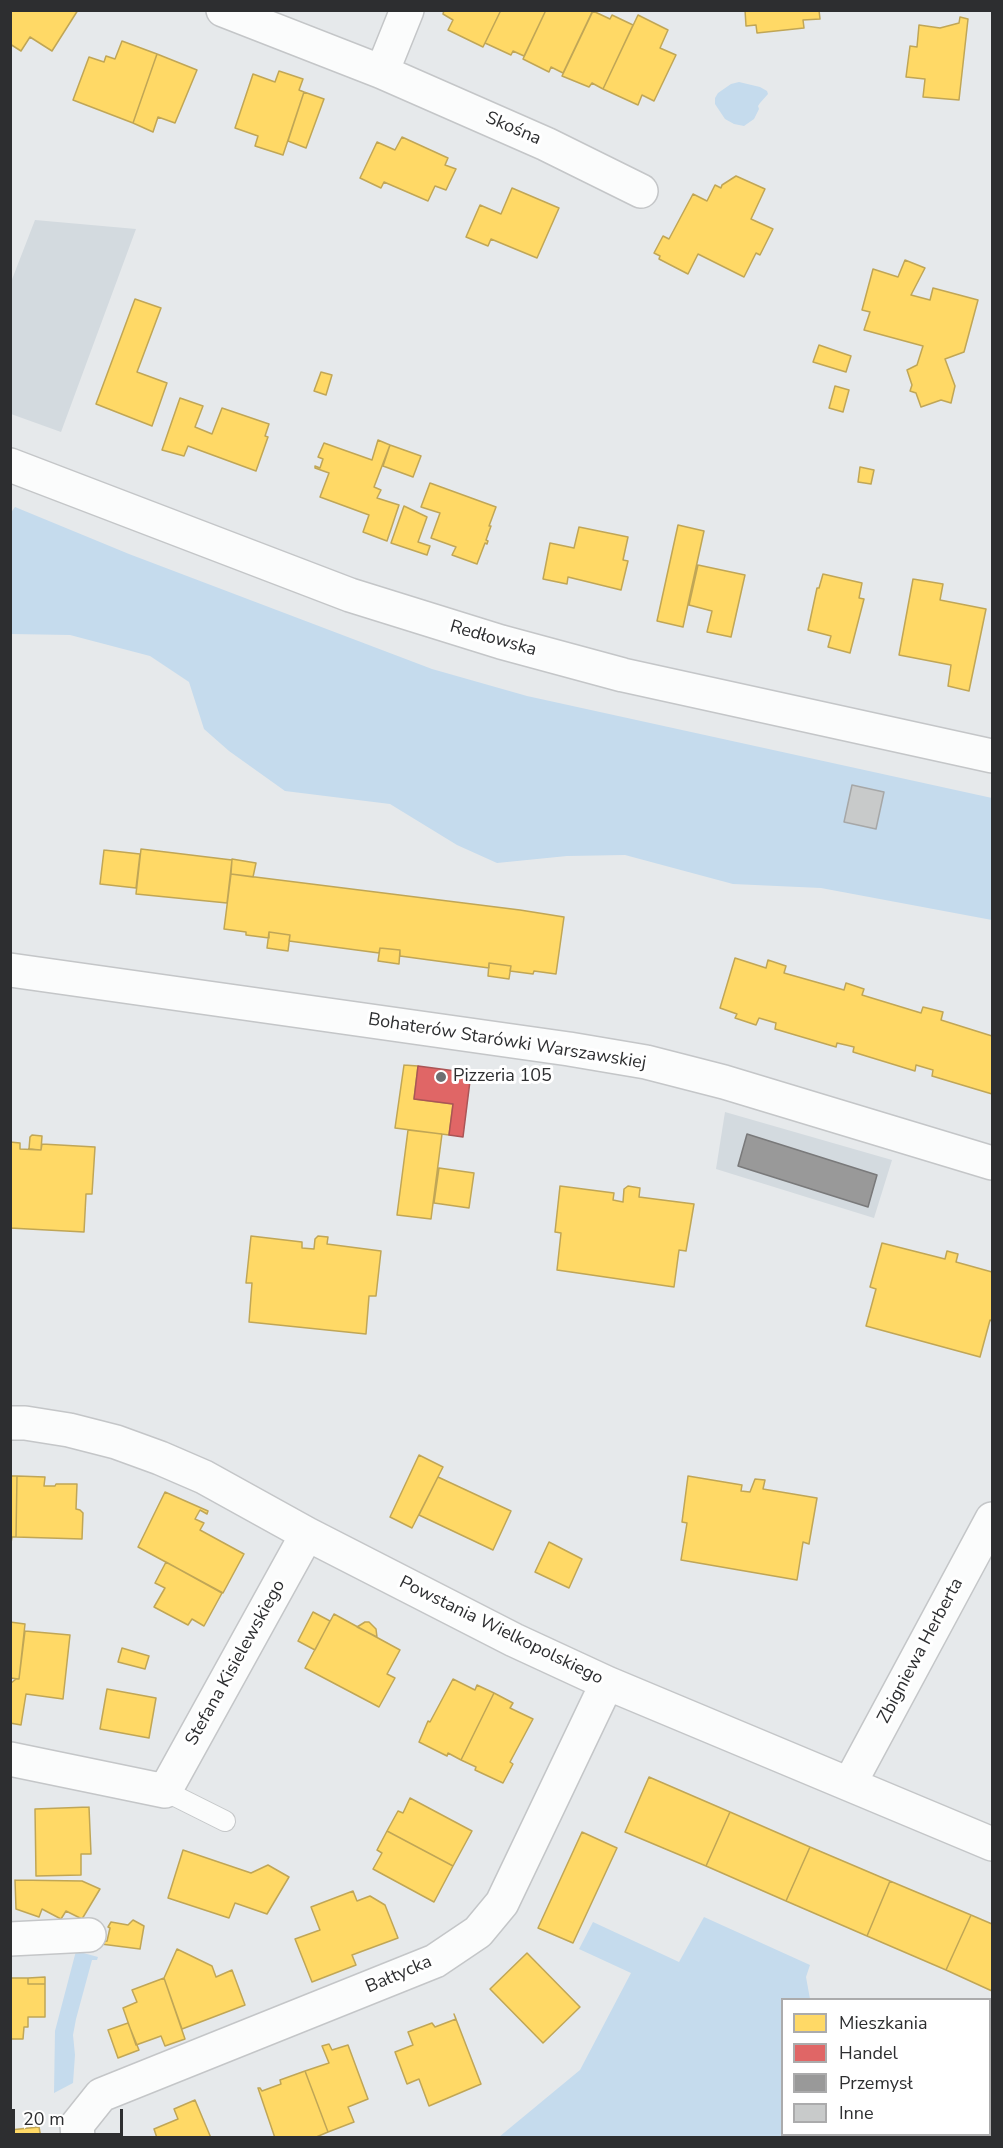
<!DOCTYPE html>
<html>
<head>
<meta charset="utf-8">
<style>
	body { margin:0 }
	#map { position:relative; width:1003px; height:2148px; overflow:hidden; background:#e6e9eb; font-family:"Nunito Sans",sans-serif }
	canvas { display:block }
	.frame { position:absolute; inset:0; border:12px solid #2d2e30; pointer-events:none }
	.legend { position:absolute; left:781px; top:1998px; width:210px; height:138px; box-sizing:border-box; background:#fff; border:2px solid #ababac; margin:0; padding:8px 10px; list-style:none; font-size:18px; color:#2d2e30 }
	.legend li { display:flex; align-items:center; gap:12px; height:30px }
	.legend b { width:30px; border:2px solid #ababac }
	.scale { position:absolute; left:12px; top:2109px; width:111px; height:27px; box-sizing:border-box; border:3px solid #2d2e30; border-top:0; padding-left:8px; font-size:18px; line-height:21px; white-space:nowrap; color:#2d2e30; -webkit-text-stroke:4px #fff; paint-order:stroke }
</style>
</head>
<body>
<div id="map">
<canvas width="1003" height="2148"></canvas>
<div class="frame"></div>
<ul class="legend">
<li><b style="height:16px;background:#ffd966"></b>Mieszkania</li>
<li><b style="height:16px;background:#e06666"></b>Handel</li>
<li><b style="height:16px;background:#999"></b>Przemysł</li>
<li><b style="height:16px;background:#c8caca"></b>Inne</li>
</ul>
<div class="scale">20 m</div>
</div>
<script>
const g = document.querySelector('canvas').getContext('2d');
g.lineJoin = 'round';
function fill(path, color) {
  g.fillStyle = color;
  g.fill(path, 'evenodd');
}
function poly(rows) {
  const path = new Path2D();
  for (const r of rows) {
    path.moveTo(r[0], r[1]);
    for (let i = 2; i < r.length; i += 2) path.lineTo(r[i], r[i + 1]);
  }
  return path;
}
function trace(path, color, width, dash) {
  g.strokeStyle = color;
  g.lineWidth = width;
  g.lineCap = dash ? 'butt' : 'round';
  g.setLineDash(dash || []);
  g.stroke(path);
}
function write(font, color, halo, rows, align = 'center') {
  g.font = font + ' "Nunito Sans",sans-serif';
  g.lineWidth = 6;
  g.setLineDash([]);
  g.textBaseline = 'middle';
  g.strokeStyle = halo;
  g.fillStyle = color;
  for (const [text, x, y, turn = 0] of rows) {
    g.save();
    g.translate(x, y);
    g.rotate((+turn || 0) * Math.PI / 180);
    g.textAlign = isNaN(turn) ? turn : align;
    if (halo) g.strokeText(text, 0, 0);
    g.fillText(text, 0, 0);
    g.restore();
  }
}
const built = poly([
	[35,220,136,229,61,432,11,414,11,282],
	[725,1112,892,1160,874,1218,716,1169]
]);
const green = poly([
	[739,82,760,87,767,91,768,94,760,103,758,106,759,109,754,119,744,126,734,124,725,119,715,104,715,98,718,93,731,84],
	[15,507,129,554,432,669,527,696,992,798,992,920,821,888,733,884,625,855,567,856,497,863,457,845,390,804,285,791,229,751,204,729,189,682,150,656,70,635,11,634,10,514],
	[704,1917,810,1965,806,1977,810,1999,782,2000,782,2134,970,2135,969,2137,499,2137,580,2070,631,1973,579,1949,593,1922,679,1962],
	[76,1951,98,1957,97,1960,92,1960,76,2019,73,2035,75,2055,73,2083,54,2093,55,2031]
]);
const homes = poly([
	[10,10,78,10,52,51,30,37,21,51,10,44,10,10],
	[444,10,501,10,483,47,448,30,453,20,443,14,444,10],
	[501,10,546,10,524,56,513,51,511,55,485,43,501,10],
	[546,10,593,10,563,73,551,67,549,72,523,59,546,10],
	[745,10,819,10,820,19,803,20,804,28,757,33,756,25,746,26,745,10],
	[593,11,610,19,612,15,633,25,603,89,592,83,589,87,562,76,593,11],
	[638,15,668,30,660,48,676,55,654,101,642,95,638,105,603,89,638,15],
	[960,17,968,19,959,100,923,97,925,79,906,77,910,46,917,47,919,25,940,28,959,23,960,17],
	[122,41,157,54,133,123,73,100,89,57,104,62,106,56,115,59,122,41],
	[157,54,197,70,175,123,158,117,153,132,133,123,157,54],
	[279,71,303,79,299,90,304,92,283,155,255,146,258,136,235,128,253,74,275,82,279,71],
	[304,92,324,99,306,148,288,141,304,92],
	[402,137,448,158,445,165,456,169,446,190,435,186,428,201,384,182,381,188,360,178,377,142,395,150,402,137],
	[736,176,765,189,751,219,773,229,760,255,756,253,744,277,698,254,688,274,659,259,660,256,654,253,663,236,669,239,693,194,707,201,715,185,721,188,722,185,736,176],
	[512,188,559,208,537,258,491,239,488,246,466,237,480,205,501,214,512,188],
	[905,260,925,268,911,295,930,300,933,288,978,300,964,352,945,359,955,386,951,403,941,400,921,407,916,393,910,391,912,385,907,370,917,365,923,346,864,330,870,312,862,310,873,269,898,277,905,260],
	[135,299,161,308,137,372,167,383,152,426,96,404,135,299],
	[819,345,851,356,846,372,813,362,819,345],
	[321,372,332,375,326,395,314,391,321,372],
	[835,386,849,390,843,412,829,408,835,386],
	[180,398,203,406,195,427,212,434,222,408,269,424,265,436,268,437,256,471,188,446,184,456,162,450,180,398],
	[378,440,390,445,374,487,381,490,377,498,399,505,387,541,363,532,369,515,320,497,329,473,315,468,315,466,320,468,323,459,318,457,324,443,372,460,378,440],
	[390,445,421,456,413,477,383,466,390,445],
	[860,467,874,470,871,484,858,482,860,467],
	[430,483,496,507,489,526,491,526,486,540,488,541,487,544,485,543,477,564,452,555,456,547,431,538,440,513,421,507,430,483],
	[404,506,427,517,418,542,430,546,427,555,391,543,404,506],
	[678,525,704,531,683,627,657,621,678,525],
	[579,527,628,537,623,560,628,561,621,590,568,577,567,584,543,579,550,543,574,548,579,527],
	[698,565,745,575,731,637,707,632,712,611,689,605,698,565],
	[823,574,862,583,859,598,864,599,850,653,828,647,831,636,808,630,817,588,819,588,823,574],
	[913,579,943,584,940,600,986,609,969,691,948,686,951,665,899,655,913,579],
	[141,849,232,860,227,903,136,894,141,849],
	[104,850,140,854,136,888,100,884,104,850],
	[232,859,256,863,253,877,231,874,232,859],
	[231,874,520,910,564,917,556,974,534,971,533,974,510,971,511,966,489,963,489,968,400,956,400,950,380,948,379,953,289,941,290,935,269,932,269,938,246,935,246,932,224,929,231,874],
	[269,932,290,935,288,951,267,948,269,932],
	[380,948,400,950,399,964,378,961,380,948],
	[735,958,766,968,768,960,786,966,784,973,844,990,846,983,864,989,862,995,921,1013,923,1007,943,1012,941,1020,992,1036,992,1094,932,1076,933,1070,916,1065,915,1071,853,1052,854,1047,846,1045,837,1043,836,1047,775,1029,776,1023,759,1018,756,1025,735,1018,737,1014,720,1008,735,958],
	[489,963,511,966,509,979,488,976,489,963],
	[404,1065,418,1066,414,1099,453,1104,449,1135,395,1128,404,1065],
	[408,1130,442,1134,431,1219,397,1215,408,1130],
	[32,1135,42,1136,41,1150,29,1149,30,1137,32,1135],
	[10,1142,20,1143,20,1149,41,1150,42,1144,95,1147,92,1194,86,1194,84,1232,10,1228,10,1142],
	[439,1168,474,1173,469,1208,434,1203,439,1168],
	[560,1186,614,1193,613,1200,623,1202,624,1189,628,1186,640,1188,639,1197,694,1204,686,1251,679,1250,674,1287,557,1270,561,1233,555,1232,560,1186],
	[251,1236,302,1242,302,1248,314,1249,315,1239,318,1236,328,1237,327,1244,381,1251,376,1296,369,1296,366,1334,249,1322,252,1283,246,1283,251,1236],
	[882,1243,945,1259,947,1251,958,1254,956,1262,992,1272,992,1321,990,1320,980,1357,866,1326,876,1289,870,1287,882,1243],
	[419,1455,443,1467,412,1528,390,1517,419,1455],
	[10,1476,17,1476,16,1537,12,1537,10,1548,10,1476],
	[17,1476,45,1477,44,1486,55,1486,56,1484,77,1484,76,1509,80,1510,83,1513,82,1539,16,1537,17,1476],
	[688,1476,742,1485,741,1491,750,1492,755,1479,765,1480,763,1489,817,1498,809,1544,803,1542,797,1580,681,1560,687,1523,682,1522,688,1476],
	[438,1477,511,1511,493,1550,419,1515,438,1477],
	[165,1492,208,1511,207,1514,200,1510,195,1519,204,1523,200,1530,244,1554,223,1593,138,1547,165,1492],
	[549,1542,582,1559,569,1588,535,1572,549,1542],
	[166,1562,222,1593,204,1626,192,1619,188,1625,154,1607,165,1588,155,1583,166,1562],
	[313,1612,330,1621,315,1650,298,1641,313,1612],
	[334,1614,400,1650,387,1674,395,1678,379,1707,305,1668,334,1614],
	[10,1622,25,1624,19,1679,10,1678,10,1622],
	[365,1622,369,1622,376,1629,377,1637,357,1627,365,1622],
	[25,1631,70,1635,63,1699,26,1694,21,1725,10,1723,10,1684,16,1679,19,1679,25,1631],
	[122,1648,149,1656,145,1669,118,1662,122,1648],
	[453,1679,475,1690,477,1685,494,1693,461,1760,448,1753,447,1756,419,1742,428,1721,430,1722,453,1679],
	[107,1689,156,1698,149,1738,100,1729,107,1689],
	[494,1693,513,1703,510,1708,533,1719,510,1762,513,1764,503,1783,475,1770,476,1767,461,1760,494,1693],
	[649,1777,730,1812,706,1866,625,1832,649,1777],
	[410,1798,472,1831,453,1866,387,1831,398,1811,403,1813,410,1798],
	[89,1807,91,1854,81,1854,81,1875,36,1876,35,1809,89,1807],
	[730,1812,810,1847,786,1901,706,1866,730,1812],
	[387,1831,453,1866,434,1902,373,1869,382,1853,377,1850,387,1831],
	[582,1832,617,1848,573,1943,538,1928,582,1832],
	[810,1847,890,1881,867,1936,786,1901,810,1847],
	[183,1850,251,1873,268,1865,289,1877,267,1914,235,1903,229,1918,168,1898,183,1850],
	[15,1880,82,1881,100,1889,82,1919,66,1911,61,1919,42,1909,39,1917,16,1909,15,1880],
	[890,1881,971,1915,946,1970,867,1936,890,1881],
	[353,1891,357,1901,370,1896,385,1905,398,1938,352,1955,356,1965,312,1982,295,1939,320,1930,311,1907,353,1891],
	[971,1915,992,1924,992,1991,946,1970,971,1915],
	[133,1920,144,1926,140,1949,101,1944,102,1942,107,1941,110,1928,108,1927,111,1922,128,1925,133,1920],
	[177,1949,212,1966,216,1977,232,1970,245,2005,182,2029,164,1978,177,1949],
	[527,1953,580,2007,543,2043,490,1989,527,1953],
	[45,1977,45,1984,28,1984,28,1978,45,1977],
	[10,1978,28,1978,28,1984,45,1984,45,2017,28,2017,28,2027,24,2027,23,2039,10,2039,10,1978],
	[164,1978,185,2039,165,2046,161,2036,136,2045,123,2008,137,2002,132,1990,164,1978],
	[454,2014,481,2084,429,2106,419,2079,407,2084,395,2052,413,2045,408,2032,432,2023,435,2027,456,2019,454,2014],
	[128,2023,139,2050,118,2058,108,2030,128,2023],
	[329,2044,332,2050,348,2045,368,2099,348,2107,354,2122,328,2132,305,2071,329,2063,322,2046,329,2044],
	[305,2071,328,2132,314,2138,275,2138,258,2088,260,2088,262,2091,281,2084,280,2080,305,2071],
	[195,2100,211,2138,157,2138,154,2129,178,2119,174,2109,195,2100],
	[39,2127,41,2138,10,2138,10,2130,39,2127]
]);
const shops = poly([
	[418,1066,471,1073,463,1137,449,1135,453,1104,414,1099,418,1066]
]);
const industry = poly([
	[747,1134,877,1175,868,1207,738,1166,747,1134]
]);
const building = poly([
	[852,785,884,792,876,829,844,822,852,785]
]);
const lane = poly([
	[165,1791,225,1821]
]);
const street = poly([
	[223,10,382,72,546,144,641,191],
	[382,72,407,10],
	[10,970,569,1049,646,1062,724,1082,992,1163],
	[10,1423,25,1423,69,1430,116,1442,160,1458,204,1477,307,1534,514,1640,607,1683,992,1844],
	[10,1759,165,1791,307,1534],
	[850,1783,992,1519],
	[10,1939,89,1935],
	[78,2138,77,2125,101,2095,435,1961,478,1932,502,1903,607,1683]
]);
const secondary = poly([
	[10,465,350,595,501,642,623,675,992,756]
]);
const markers = [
	[441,1077,6,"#6e6f71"]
];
const streetNames = [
	["Skośna",513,129,23],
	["Redłowska",493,639,16],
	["Bohaterów Starówki Warszawskiej",507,1042,9],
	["Powstania Wielkopolskiego",501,1631,26],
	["Zbigniewa Herberta",921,1651,-62],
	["Stefana Kisielewskiego",236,1663,-61],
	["Bałtycka",399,1975,-23]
];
const poiNames = [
	["Pizzeria 105",453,1077]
];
fill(built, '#d3dadf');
fill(green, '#c5dbed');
fill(homes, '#ffd966');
trace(homes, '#c0a656', 1.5);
fill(shops, '#e06666');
trace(shops, '#aa5556', 1.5);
fill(industry, '#999');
trace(industry, '#79797a', 1.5);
fill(building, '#c8caca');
trace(building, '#a6a7a7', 1.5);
trace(lane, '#c4c6c8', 22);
trace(street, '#c4c6c8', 36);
trace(secondary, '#c4c6c8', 36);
trace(lane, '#fbfcfc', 20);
trace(street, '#fbfcfc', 33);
trace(secondary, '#fbfcfc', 33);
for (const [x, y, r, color] of markers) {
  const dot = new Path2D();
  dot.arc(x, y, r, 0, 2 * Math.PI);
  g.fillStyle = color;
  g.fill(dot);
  trace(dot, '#fff', 2);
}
write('18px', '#2d2e30', '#fff', streetNames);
write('18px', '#2d2e30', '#fff', poiNames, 'left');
</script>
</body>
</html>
